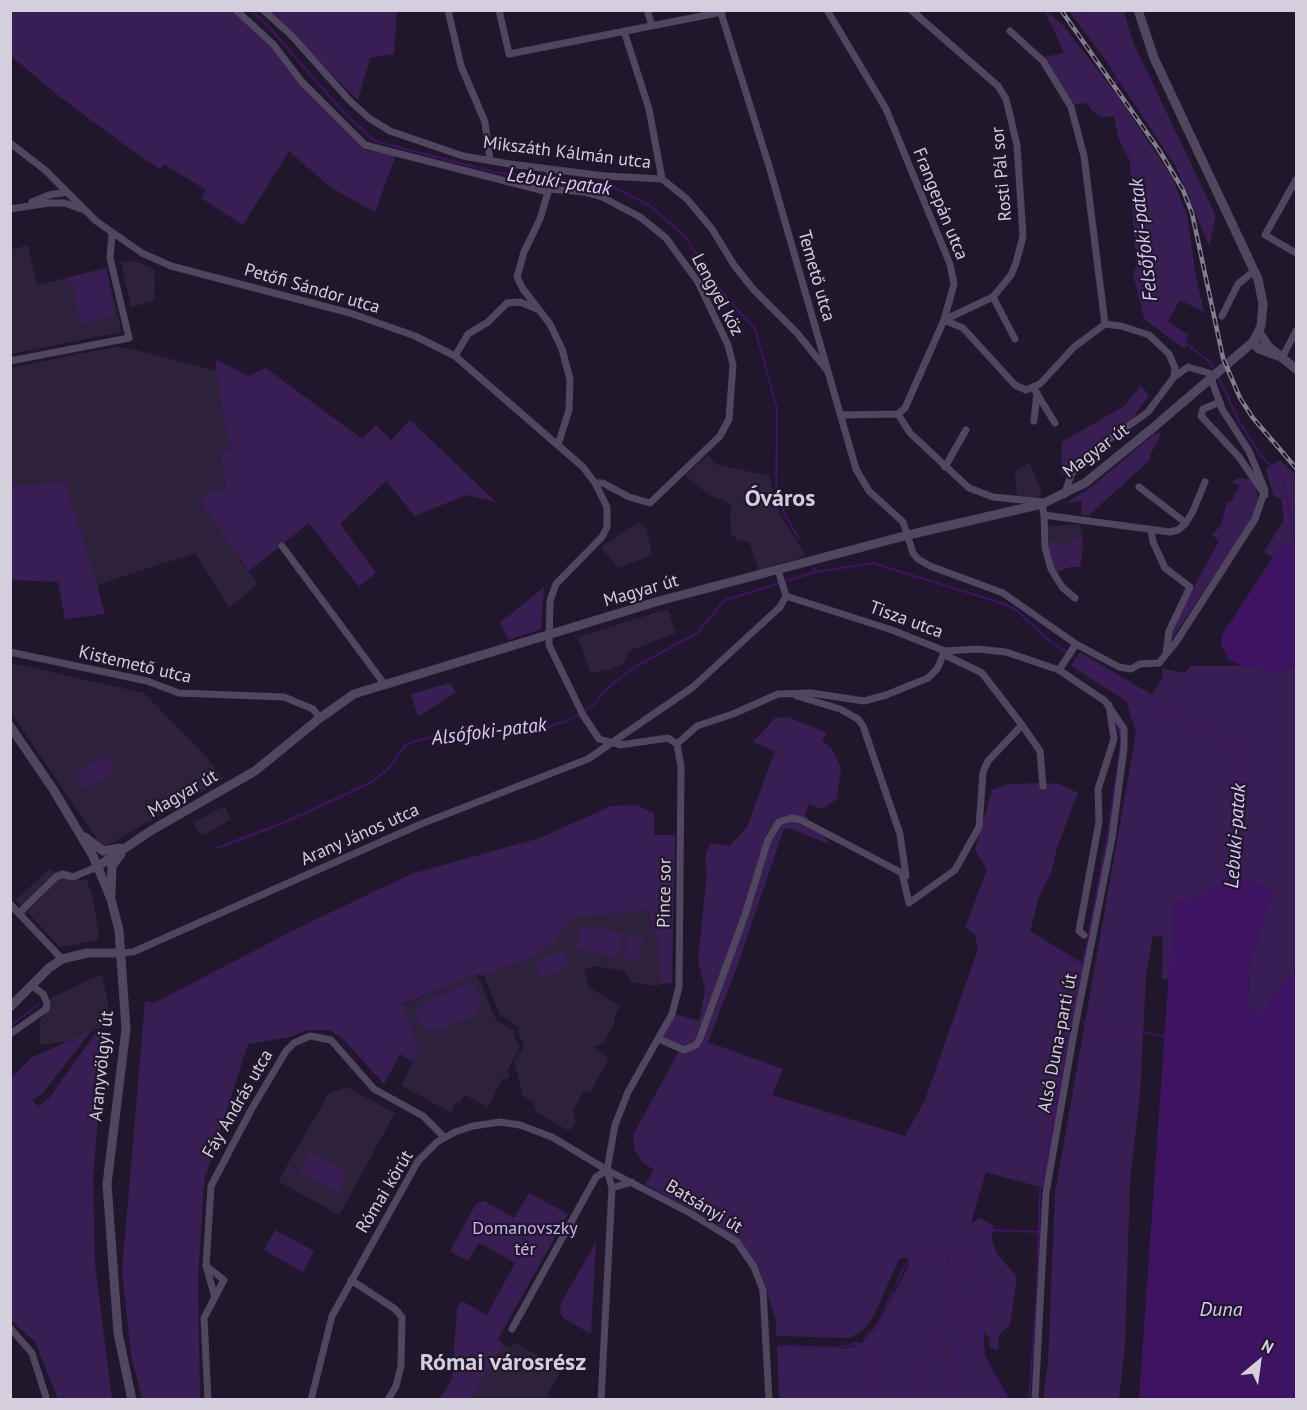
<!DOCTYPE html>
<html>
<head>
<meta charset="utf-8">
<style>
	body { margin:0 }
	#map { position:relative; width:1307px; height:1410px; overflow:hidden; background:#21172d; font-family:"PT Sans",sans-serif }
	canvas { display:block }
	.frame { position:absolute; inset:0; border:12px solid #d4cedd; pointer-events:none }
	.north { position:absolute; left:1229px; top:1332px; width:60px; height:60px; -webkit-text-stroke:4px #21172d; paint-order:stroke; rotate:29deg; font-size:16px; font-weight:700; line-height:24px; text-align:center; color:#d4cedd }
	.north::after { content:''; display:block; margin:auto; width:21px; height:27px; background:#d4cedd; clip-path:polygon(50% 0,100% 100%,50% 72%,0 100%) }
</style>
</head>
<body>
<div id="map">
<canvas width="1307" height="1410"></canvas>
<div class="frame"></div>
<div class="north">N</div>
</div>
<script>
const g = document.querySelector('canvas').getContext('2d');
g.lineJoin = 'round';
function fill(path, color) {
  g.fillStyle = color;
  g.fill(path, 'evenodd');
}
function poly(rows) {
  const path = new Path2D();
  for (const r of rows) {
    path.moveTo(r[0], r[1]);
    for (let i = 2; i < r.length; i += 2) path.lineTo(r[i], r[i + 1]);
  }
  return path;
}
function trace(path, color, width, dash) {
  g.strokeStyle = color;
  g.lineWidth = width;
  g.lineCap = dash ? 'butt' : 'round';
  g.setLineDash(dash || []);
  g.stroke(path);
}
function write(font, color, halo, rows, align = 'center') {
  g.font = font + ' "PT Sans",sans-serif';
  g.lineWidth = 4.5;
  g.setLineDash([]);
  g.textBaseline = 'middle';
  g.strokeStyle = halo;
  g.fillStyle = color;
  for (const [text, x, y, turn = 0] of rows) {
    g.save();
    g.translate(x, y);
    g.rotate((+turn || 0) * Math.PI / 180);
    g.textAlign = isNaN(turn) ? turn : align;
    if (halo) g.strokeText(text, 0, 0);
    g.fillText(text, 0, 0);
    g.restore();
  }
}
const built = poly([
	[28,245,37,285,106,268,122,332,11,354,10,250],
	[136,261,155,270,154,301,131,307,121,262],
	[114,347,128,348,217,371,222,410,231,449,220,452,226,488,222,490,240,560,258,584,229,608,195,553,97,585,65,480,37,485,11,485,10,368],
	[708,455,715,464,769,476,777,509,806,556,759,570,749,541,739,541,730,533,731,504,708,494,685,476],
	[1030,463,1042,495,1030,500,1017,498,1015,471],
	[638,522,647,529,652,555,618,568,601,547],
	[1080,524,1084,546,1080,567,1070,567,1055,573,1047,526],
	[668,609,676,633,629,651,624,663,608,671,607,669,591,674,578,637],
	[11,663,144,693,203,753,223,779,103,848,11,713],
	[224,806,231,819,202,836,193,823],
	[49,869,71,880,87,880,93,898,99,936,97,940,60,947,16,900],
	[648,911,658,939,661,984,657,986,631,982,624,971,595,966,584,970,589,987,620,1006,614,1017,615,1022,604,1043,593,1047,609,1058,591,1091,583,1093,573,1110,576,1122,572,1129,567,1130,536,1112,533,1102,523,1096,514,1062,524,1046,517,1030,522,1029,500,1015,484,976,531,958,555,942,574,917],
	[102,974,108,1003,108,1024,70,1041,40,1045,40,1020,44,1017,51,998],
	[477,974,496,1020,515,1031,515,1039,520,1047,507,1072,510,1074,507,1080,503,1078,488,1107,465,1095,459,1103,456,1102,451,1113,401,1085,420,1049,402,1005],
	[347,1087,395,1113,339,1215,278,1181,329,1093],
	[514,1342,562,1369,547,1396,548,1399,472,1400,503,1344,511,1348]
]);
const green = poly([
	[11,11,234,11,274,47,342,127,366,150,396,155,375,212,330,187,289,151,243,225,201,198,206,190,164,164,160,169,126,146,60,97,11,56],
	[267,11,397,11,394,54,370,58,358,100],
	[1045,11,1062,24,1120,99,1172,177,1187,215,1196,277,1204,312,1180,300,1168,321,1188,335,1185,349,1144,319,1133,273,1136,268,1130,162,1118,137,1114,116,1103,117,1092,111,1087,103,1073,105,1044,57,1064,53],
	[1069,11,1124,11,1133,42,1216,216,1209,246,1176,167,1106,61],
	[106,268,115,316,81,323,72,285,68,285,66,278],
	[215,359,248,376,266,368,362,439,376,425,391,440,410,420,496,502,466,495,415,516,386,481,340,524,376,573,359,587,309,523,249,571,202,504,201,495,226,488,220,452,231,449,222,410],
	[1141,386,1149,395,1133,418,1097,443,1064,475,1061,472,1062,442,1124,406],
	[1162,433,1150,455,1150,460,1088,516,1081,515,1082,501,1066,503,1089,489,1154,434],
	[1280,460,1296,475,1296,543,1281,545,1273,558,1264,552,1284,520,1281,499,1273,495,1266,469],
	[1239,478,1251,479,1256,488,1258,500,1250,522,1169,643,1169,635,1182,609,1219,541,1212,535,1221,525,1227,502,1230,503,1240,486,1231,482],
	[65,480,97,585,105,614,65,619,58,582,11,580,11,485,37,485],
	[1083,535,1080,567,1070,567,1055,573,1048,543,1058,541,1067,545],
	[544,587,541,629,509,640,500,623],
	[1080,652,1152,695,1163,676,1162,668,1184,673,1191,666,1242,666,1272,672,1296,667,1296,967,1294,975,1273,994,1266,1010,1254,1012,1248,1004,1249,967,1273,889,1232,874,1200,897,1174,901,1170,979,1162,979,1163,937,1153,936,1146,975,1140,1094,1130,1181,1125,1345,1119,1399,1043,1400,1048,1363,1055,1193,1136,733,1126,701,1071,666],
	[450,683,456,692,418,717,411,694],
	[788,717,827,733,822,740,832,749,841,768,837,799,822,809,809,804,805,815,831,845,789,828,784,829,737,967,708,1042,783,1069,772,1095,905,1136,925,1100,978,949,975,934,965,928,987,870,975,850,992,790,1009,784,1045,783,1059,784,1078,793,1057,847,1052,870,1039,897,1030,931,1084,964,1043,1188,986,1172,971,1223,981,1218,993,1226,992,1240,997,1254,1017,1277,1010,1325,999,1335,998,1350,990,1348,989,1337,984,1332,984,1351,990,1368,1010,1399,779,1399,777,1346,838,1349,852,1347,865,1341,878,1326,909,1265,908,1257,899,1259,875,1313,865,1328,850,1338,776,1336,776,1320,760,1270,741,1243,714,1222,645,1184,654,1170,642,1162,634,1149,633,1135,680,1049,662,1038,675,1014,699,1021,705,990,698,960,707,872,705,864,706,853,711,843,730,846,747,827,775,751,753,742,775,718],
	[106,755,116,771,84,789,75,773],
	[636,805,654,813,654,835,675,835,672,983,661,984,658,939,648,911,574,917,555,942,531,958,484,976,477,974,402,1004,420,1049,413,1062,400,1054,384,1084,344,1040,330,1030,307,1030,290,1037,248,1044,204,1181,198,1279,200,1399,142,1399,131,1355,122,1271,145,1001,154,1003,296,929,411,874,540,838,611,806],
	[593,926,623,934,619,956,589,953,586,950,577,948,580,927,590,928],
	[628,933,643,936,639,960,624,958],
	[564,950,570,966,540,978,534,962],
	[466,985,474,986,481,995,481,1008,475,1016,436,1031,423,1028,419,1024,416,1015,423,1002],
	[92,1030,42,1094,32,1100,38,1106,49,1098,95,1034,105,1035,93,1177,95,1264,112,1399,58,1399,35,1342,11,1320,11,1078,31,1058],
	[310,1152,348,1173,337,1193,299,1172],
	[529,1193,568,1214,498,1339,503,1344,472,1399,440,1399,452,1379,457,1308,462,1301,487,1315,515,1263,479,1243,468,1261,450,1251,476,1204,484,1201,514,1218],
	[275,1230,314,1251,303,1272,264,1250],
	[596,1242,591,1334,563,1318,560,1312,561,1303]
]);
const water = poly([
	[1296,543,1296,667,1272,672,1242,666,1229,660,1221,645,1222,635,1281,545],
	[1232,873,1273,889,1249,967,1248,1004,1254,1012,1266,1010,1273,994,1293,975,1296,967,1296,1399,1139,1399,1174,900,1200,897]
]);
const stream = poly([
	[251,10,268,26,345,114,375,141,494,172,610,185,652,207,685,237,721,291,755,329,777,408,776,492,784,513,799,539],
	[1080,10,1111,39,1116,55,1117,70,1113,101,1121,120,1127,150,1142,187,1142,235,1148,299,1153,318,1210,362,1215,371],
	[1116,82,1152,77],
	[1218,376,1240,423,1259,453,1283,480,1296,544],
	[814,568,816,572,873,563,1004,604,1015,609,1049,640,1086,666,1233,745,1241,756,1232,874],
	[1118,727,1121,738],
	[217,848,283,823,370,783,388,769,406,744,435,736,547,727,568,721,595,704,604,691,633,668,697,633,725,600,816,572],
	[1033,942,1082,964],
	[1083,1022,1164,1036],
	[10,1026,39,1004],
	[1040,1190,1108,834,1121,744],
	[986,1230,1039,1232],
	[956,1251,962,1257,983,1290],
	[896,1285,904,1267,913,1258,931,1250,948,1249,947,1257,955,1286,951,1312,907,1400],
	[984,1297,982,1345,986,1360,1009,1400],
	[864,1340,879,1323,893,1292],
	[864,1343,873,1379,865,1400],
	[784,1346,838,1348,857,1343],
	[943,1400,977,1299,983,1291],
	[1029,1400,1037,1291,1040,1193]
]);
const minor = poly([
	[236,10,273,44,302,82,365,145,548,192],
	[263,10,291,35,350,101,369,118,390,131,463,156,510,164,605,176,662,179,687,199,712,229,734,265,753,289,797,333,826,369],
	[448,10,461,66,485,122,490,160],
	[499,10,509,54,722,12],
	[647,10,652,26],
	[720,10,769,166,856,469,869,491,903,522,913,553,918,559,930,566,1003,593,1076,644,1119,667,1131,669,1140,664,1159,663,1176,642,1255,519,1265,490,1249,451,1222,409,1209,373,1188,367,1174,377],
	[827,10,886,109,950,264,954,284,944,320,905,408,898,414,841,415],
	[911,10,998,86,1006,99,1017,145,1023,236,1016,263,1011,275,993,297,944,320],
	[624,31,649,109,662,179],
	[1010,31,1043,61,1071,107,1084,156,1105,324,1121,326,1149,335,1169,354,1175,368,1174,377,1148,412,1107,441,1072,473,1064,495],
	[10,143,45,170,96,221,142,253,171,266,350,313,415,336,455,356,583,467,595,483,607,507,607,527,602,537,556,584,550,601,549,645,583,715,599,739,620,745,668,738,677,744],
	[550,170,549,189,540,219,524,252,517,277,523,289,550,324,562,349,570,379,569,410,558,445],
	[1296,180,1265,235,1296,253],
	[549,189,584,192,602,197,640,217,666,238,698,282,728,345,733,365,729,419,720,436,650,503,629,497,603,483,595,483],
	[32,202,49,195,67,192],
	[10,209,49,203,65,203,81,209],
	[993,297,1015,339],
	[1222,316,1238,284,1254,271],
	[944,320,963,328,1015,385,1026,390,1040,384,1074,347,1105,324],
	[455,356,468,334,488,322,507,303,520,302,537,309],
	[1282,358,1296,331],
	[10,361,129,338,110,258,112,235],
	[1034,389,1055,423],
	[1220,402,1203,409,1201,416,1239,457,1265,495],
	[898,414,910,433,969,488,993,497,1043,502],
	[1034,421,1037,393],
	[945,467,966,430],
	[1139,487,1186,523],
	[1042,504,1044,515,1170,532,1178,530,1186,523,1193,511,1205,482],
	[1044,515,1045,547,1051,569,1062,587,1075,598],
	[1151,530,1153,542,1165,568,1190,587,1169,631,1166,654],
	[282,546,385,685],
	[778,570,786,596],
	[786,596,892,630,945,651,977,649,1006,652,1059,670,1105,701,1124,729,1124,748,1112,838,1075,1027,1046,1193,1035,1400],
	[10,652,147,681,179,693,284,697,313,709,320,718],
	[943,654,982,673,1022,725,1040,751,1043,786],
	[1059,670,1076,644],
	[797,696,840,709,858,719,863,726,900,834,906,876],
	[677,744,697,726,733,714,778,694,811,693,864,701,886,695,928,678,937,669,945,651],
	[902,873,909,903,955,870,979,827,983,772,988,761,1022,725],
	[10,904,62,959],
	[20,915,23,909,56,877,62,874,73,877,97,867],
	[1084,935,1079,931,1099,822,1098,789,1114,739,1109,705],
	[122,953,133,952,421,824,588,759,693,687,780,607,786,596],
	[10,1034,46,1009,47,1003,43,994,31,985],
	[659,1039,684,1050,696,1045,700,1038,745,915,768,840,779,822,792,818,801,820,902,873],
	[612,1188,632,1182],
	[206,1266,224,1280,204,1318,208,1400],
	[351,1280,395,1309,402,1317,401,1366,396,1386,388,1400],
	[215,1297,206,1266,211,1186,251,1110,286,1051,294,1043,310,1036,331,1040,374,1089,423,1116,444,1137],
	[10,1328,32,1353,47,1400],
	[512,1329,596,1177,607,1170],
	[311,1400,332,1316,418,1161,437,1142,455,1132,473,1126,500,1122,520,1125,552,1137,607,1170,690,1213,737,1242,754,1267,763,1290,769,1400],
	[601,1400,612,1188,607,1170,615,1125,628,1092,672,1014,679,987,681,767,677,744]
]);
const tertiary = poly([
	[1259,332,1268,346,1296,369],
	[1253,342,1259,349,1278,356],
	[10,726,53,789,93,856,111,899,119,930,126,1029,107,1184,118,1333,132,1400],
	[85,837,103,851,120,848],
	[97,867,152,830,255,771,320,718,354,694,659,601,908,535,1042,504,1085,483,1154,427,1253,342,1261,326,1263,304,1258,279,1154,58,1138,10],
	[111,894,112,866,121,854],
	[10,1007,49,968,62,959,87,953,122,953]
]);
const rail = poly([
	[1061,10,1159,150,1183,190,1192,213,1223,358,1240,398,1253,418,1296,468]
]);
const streetNames = [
	["Mikszáth Kálmán utca",567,153,7],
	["Rosti Pál sor",1002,174,-95],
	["Frangepán utca",940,204,68],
	["Temető utca",816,276,74],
	["Petőfi Sándor utca",312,289,16],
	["Lengyel köz",717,295,62],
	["Magyar út",1096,451,-37],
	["Magyar út",641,591,-16],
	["Tisza utca",906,620,20],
	["Kistemető utca",135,665,13],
	["Magyar út",183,794,-30],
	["Arany János utca",360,835,-24],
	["Pince sor",665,893,-89],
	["Alsó Duna-parti út",1058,1043,-79],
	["Aranyvölgyi út",102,1066,-84],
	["Fáy András utca",238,1104,-60],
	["Római körút",385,1192,-59],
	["Batsányi út",704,1207,31]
];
const parkNames = [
	["Domanovszky",525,1229],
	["tér",525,1250]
];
const waterNames = [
	["Lebuki-patak",559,182,8],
	["Felsőfoki-patak",1144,240,-97],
	["Alsófoki-patak",489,732,-7],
	["Lebuki-patak",1236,836,-86],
	["Duna",1221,1310]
];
const districtNames = [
	["Óváros",780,499],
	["Római városrész",503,1363]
];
fill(built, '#2d213b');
fill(green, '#391e54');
fill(water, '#3e1462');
trace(stream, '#3e1462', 2);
trace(minor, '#51465f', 7);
trace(tertiary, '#51465f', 9);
trace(rail, '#847d8f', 4.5);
trace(rail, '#21172d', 2, [7]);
write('18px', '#d4cedd', '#21172d', streetNames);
write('18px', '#ccaff0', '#21172d', parkNames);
write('italic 20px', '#dbc8f4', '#21172d', waterNames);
write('bold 24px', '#d4cedd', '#21172d', districtNames);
</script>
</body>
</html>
